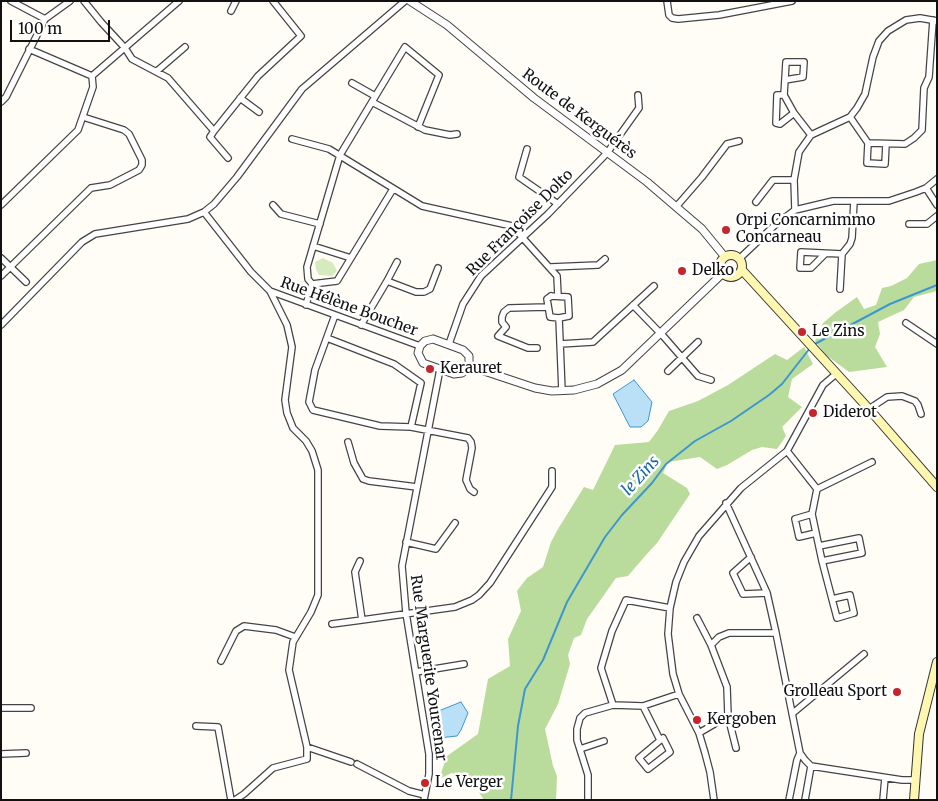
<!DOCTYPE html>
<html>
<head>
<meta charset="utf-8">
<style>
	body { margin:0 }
	#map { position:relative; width:938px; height:801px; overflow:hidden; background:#fffdf5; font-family:Merriweather,serif }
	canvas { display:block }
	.frame { position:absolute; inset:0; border:2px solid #111; pointer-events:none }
	.scale { position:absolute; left:10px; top:20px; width:100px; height:22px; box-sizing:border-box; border:2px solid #111; border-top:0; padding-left:6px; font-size:15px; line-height:18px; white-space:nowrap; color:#111; -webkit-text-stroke:4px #fff; paint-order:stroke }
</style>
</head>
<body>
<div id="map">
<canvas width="938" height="801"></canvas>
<div class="frame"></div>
<div class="scale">100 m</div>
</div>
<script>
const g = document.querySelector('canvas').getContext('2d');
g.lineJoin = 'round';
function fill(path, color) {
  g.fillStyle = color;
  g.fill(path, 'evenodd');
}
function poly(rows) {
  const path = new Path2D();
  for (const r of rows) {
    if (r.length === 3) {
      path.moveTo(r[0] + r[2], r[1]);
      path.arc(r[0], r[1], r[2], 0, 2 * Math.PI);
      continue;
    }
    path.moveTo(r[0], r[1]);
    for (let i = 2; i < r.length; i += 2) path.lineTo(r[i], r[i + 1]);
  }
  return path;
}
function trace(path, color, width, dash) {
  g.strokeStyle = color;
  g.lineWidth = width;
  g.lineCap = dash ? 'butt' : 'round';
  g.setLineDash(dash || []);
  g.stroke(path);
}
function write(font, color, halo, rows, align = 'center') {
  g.font = font + ' Merriweather,serif';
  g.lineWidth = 5;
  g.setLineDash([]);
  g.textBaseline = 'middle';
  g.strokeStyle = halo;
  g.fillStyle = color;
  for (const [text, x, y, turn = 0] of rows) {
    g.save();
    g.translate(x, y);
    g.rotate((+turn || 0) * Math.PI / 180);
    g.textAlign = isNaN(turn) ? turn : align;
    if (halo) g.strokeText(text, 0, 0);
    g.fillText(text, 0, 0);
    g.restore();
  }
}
const green = poly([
	[323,258,333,263,337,271,332,276,319,275,316,269,315,262]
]);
const forest = poly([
	[937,260,937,291,914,297,904,310,878,322,880,334,875,347,887,367,849,372,826,355,815,341,823,323,836,312,857,297,864,309,876,305,882,288,891,286,907,278,919,264],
	[804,347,813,364,792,379,788,397,802,407,782,427,786,436,777,449,762,447,752,450,727,465,717,469,700,457,668,462,663,473,687,488,690,494,657,543,646,555,628,576,616,578,587,619,581,635,574,638,568,655,570,664,558,704,545,729,553,766,557,776,556,800,484,800,473,783,452,773,439,779,447,756,478,734,488,679,510,666,508,639,521,611,517,591,527,578,543,567,551,542,558,529,584,487,593,490,615,445,649,442,658,430,669,411,698,401,728,385,775,354,787,360]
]);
const water = poly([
	[634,380,652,402,648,421,641,427,630,427,613,394,634,380],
	[461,702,468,713,461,730,457,736,438,738,431,714,461,702]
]);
const stream = poly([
	[813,345,890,304,937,285],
	[511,800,518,726,525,689,543,660,567,602,605,537,622,515,652,483,666,464,695,441,731,421,769,395,782,384,810,348]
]);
const minor = poly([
	[11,1,45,19],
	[84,1,101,22,125,48,132,59,168,78,214,131,258,76,301,36,273,1],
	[667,1,669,15,672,18,678,19,719,15,792,1],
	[231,11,236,1],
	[29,49,92,76,179,1],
	[157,71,185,47],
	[785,80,803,77,804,62,786,62,784,95,794,113,811,135],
	[352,83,375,96],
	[784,95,777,95,776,123,780,124,794,113],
	[240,98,259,112],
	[1,102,6,97,45,19,70,1],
	[372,102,425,130,450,135,457,134],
	[850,117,868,143,867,163,885,164,886,144],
	[214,131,210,137,228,158],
	[292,139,329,149,422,206,512,226,557,276,558,296],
	[868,143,905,144,914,138,922,130,924,88,929,77,933,20],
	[527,149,519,177,558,204],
	[926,188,937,205],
	[756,202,773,180,794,180],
	[1,205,78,130,93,87,92,76],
	[273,205,281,214,320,224],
	[676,207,702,177,727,144,739,141],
	[795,210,794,180,799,152,811,135,850,117,857,108,865,94,873,57,879,41,888,31,906,20,920,18,937,21],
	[204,212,251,272,270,291,287,325,292,347,285,400,287,413,293,428,306,441,312,451,318,470,318,595,311,612,293,642,289,670,307,747,307,759,273,768,244,794,235,800],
	[909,224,927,224,937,216],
	[313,246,351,258],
	[825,254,811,268,800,268,801,252,842,254],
	[1,258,26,282],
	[739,259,775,225,795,210,833,201,889,201,916,192,926,188,937,179],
	[551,267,598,265,605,259],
	[1,276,91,188,110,185,139,170,142,165,142,160,129,134,124,130,83,117],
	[387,281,397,262],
	[312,284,337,281,393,189],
	[840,289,842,254,850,244,852,238,854,201],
	[270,291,420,346],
	[551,296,568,297,569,316,559,318,550,317,547,299,551,296],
	[306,305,312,284,308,279,307,267,340,155,405,47,439,75,418,127],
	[633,305,664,337,698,376,711,380],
	[335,315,315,370,309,402,313,410,380,426,411,427,468,438,471,442,472,448,466,480,470,489,474,492],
	[559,318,562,391],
	[906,323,937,344],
	[1,325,82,242,95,234,188,219,204,212,214,204,237,177,302,89,405,1],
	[361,325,387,281,416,292,424,292,430,289,438,268],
	[327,338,394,364,421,383,411,427],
	[449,344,463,304,481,276,548,214,607,153,639,108,638,95],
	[560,344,593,342,654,286],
	[537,348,528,348,498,336,506,327,502,322,502,317,504,312,509,308,547,307],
	[668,371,698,342],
	[869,409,887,397,902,396,915,401,918,405,921,414],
	[348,442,354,463,363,479,369,481,417,487],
	[787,451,817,489],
	[817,489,812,514,822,561,837,618,854,613,850,595,832,599],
	[817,489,872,462],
	[726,503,767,593,776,633,800,753,805,760,811,766,902,780,916,780],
	[812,514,795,519,799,537,816,533],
	[406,542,436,549,455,523],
	[819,546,859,538,862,553,822,561],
	[751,557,733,573,743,594,767,593],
	[360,561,355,572,362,620,455,607,472,600,479,595,490,583,552,487,552,471],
	[697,618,711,645,727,687,728,716,736,748],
	[332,624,362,620],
	[711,645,719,637,729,633,776,633],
	[221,661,236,631,244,626,276,630,295,637],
	[416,672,464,664],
	[613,705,601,668,612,631,626,600,670,608],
	[643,706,660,740],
	[1,708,31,708],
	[793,713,864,654],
	[196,726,218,727,231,800],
	[699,733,728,716],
	[663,738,670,752,648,769,639,758,663,738],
	[307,747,351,762],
	[580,749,604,741],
	[1,754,26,753],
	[357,764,409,791,425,795],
	[424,800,429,774,429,754,406,613,402,566,440,369],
	[588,800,588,775,577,740,577,729,580,718,585,713,613,705,643,706,679,694],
	[714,800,710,772,705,753,699,733,679,694,673,674,668,634,670,608,676,582,684,562,699,536,741,488,787,451,823,385,836,374],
	[789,800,797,760,800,753],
	[805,800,811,766],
	[883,800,885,778]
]);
const tertiary = poly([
	[410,1,447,25,534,98,647,182,702,229,725,257],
	[433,339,463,350,469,356,469,366,466,370,462,373,454,374,423,363,418,353,420,346,425,341,433,339],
	[469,366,535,388,552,391,574,390,597,384,622,370,723,273]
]);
const secondary = poly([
	[731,266,11],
	[742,270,869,409,937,487],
	[914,800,919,734,937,662]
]);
const markers = [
	[726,230,5,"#c4262e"],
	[682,271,5,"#c4262e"],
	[802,332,5,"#c4262e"],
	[430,369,5,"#c4262e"],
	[813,413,5,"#c4262e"],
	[897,692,5,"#c4262e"],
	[697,720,5,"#c4262e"],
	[425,783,5,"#c4262e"]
];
const streetNames = [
	["Route de Kerguérès",579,114,37],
	["Rue Françoise Dolto",520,223,-45],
	["Rue Hélène Boucher",349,307,20],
	["Rue Marguerite Yourcenar",428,668,82]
];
const poiNames = [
	["Orpi Concarnimmo",736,221],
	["Concarneau",736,238],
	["Delko",692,271],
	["Le Zins",812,332],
	["Kerauret",440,369],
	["Diderot",823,413],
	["Grolleau Sport",887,692,"right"],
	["Kergoben",707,720],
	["Le Verger",435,783]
];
const waterNames = [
	["le Zins",641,476,-48]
];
fill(green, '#d5ebbd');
fill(forest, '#b9dc9c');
fill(water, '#b9e0f7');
trace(water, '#3f96cf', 1);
trace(stream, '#3f96cf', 2);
trace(minor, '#444', 8);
trace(tertiary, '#444', 9);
trace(secondary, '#333', 10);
trace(minor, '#fff', 5.5);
trace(tertiary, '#fff', 7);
trace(secondary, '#fff6b0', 8);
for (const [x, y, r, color] of markers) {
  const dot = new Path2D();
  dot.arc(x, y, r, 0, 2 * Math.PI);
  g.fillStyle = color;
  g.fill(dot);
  trace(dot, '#fff', 2);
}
write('15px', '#111', '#fff', streetNames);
write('15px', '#111', '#fff', poiNames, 'left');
write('italic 16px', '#1768a6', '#fff', waterNames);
</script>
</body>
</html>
